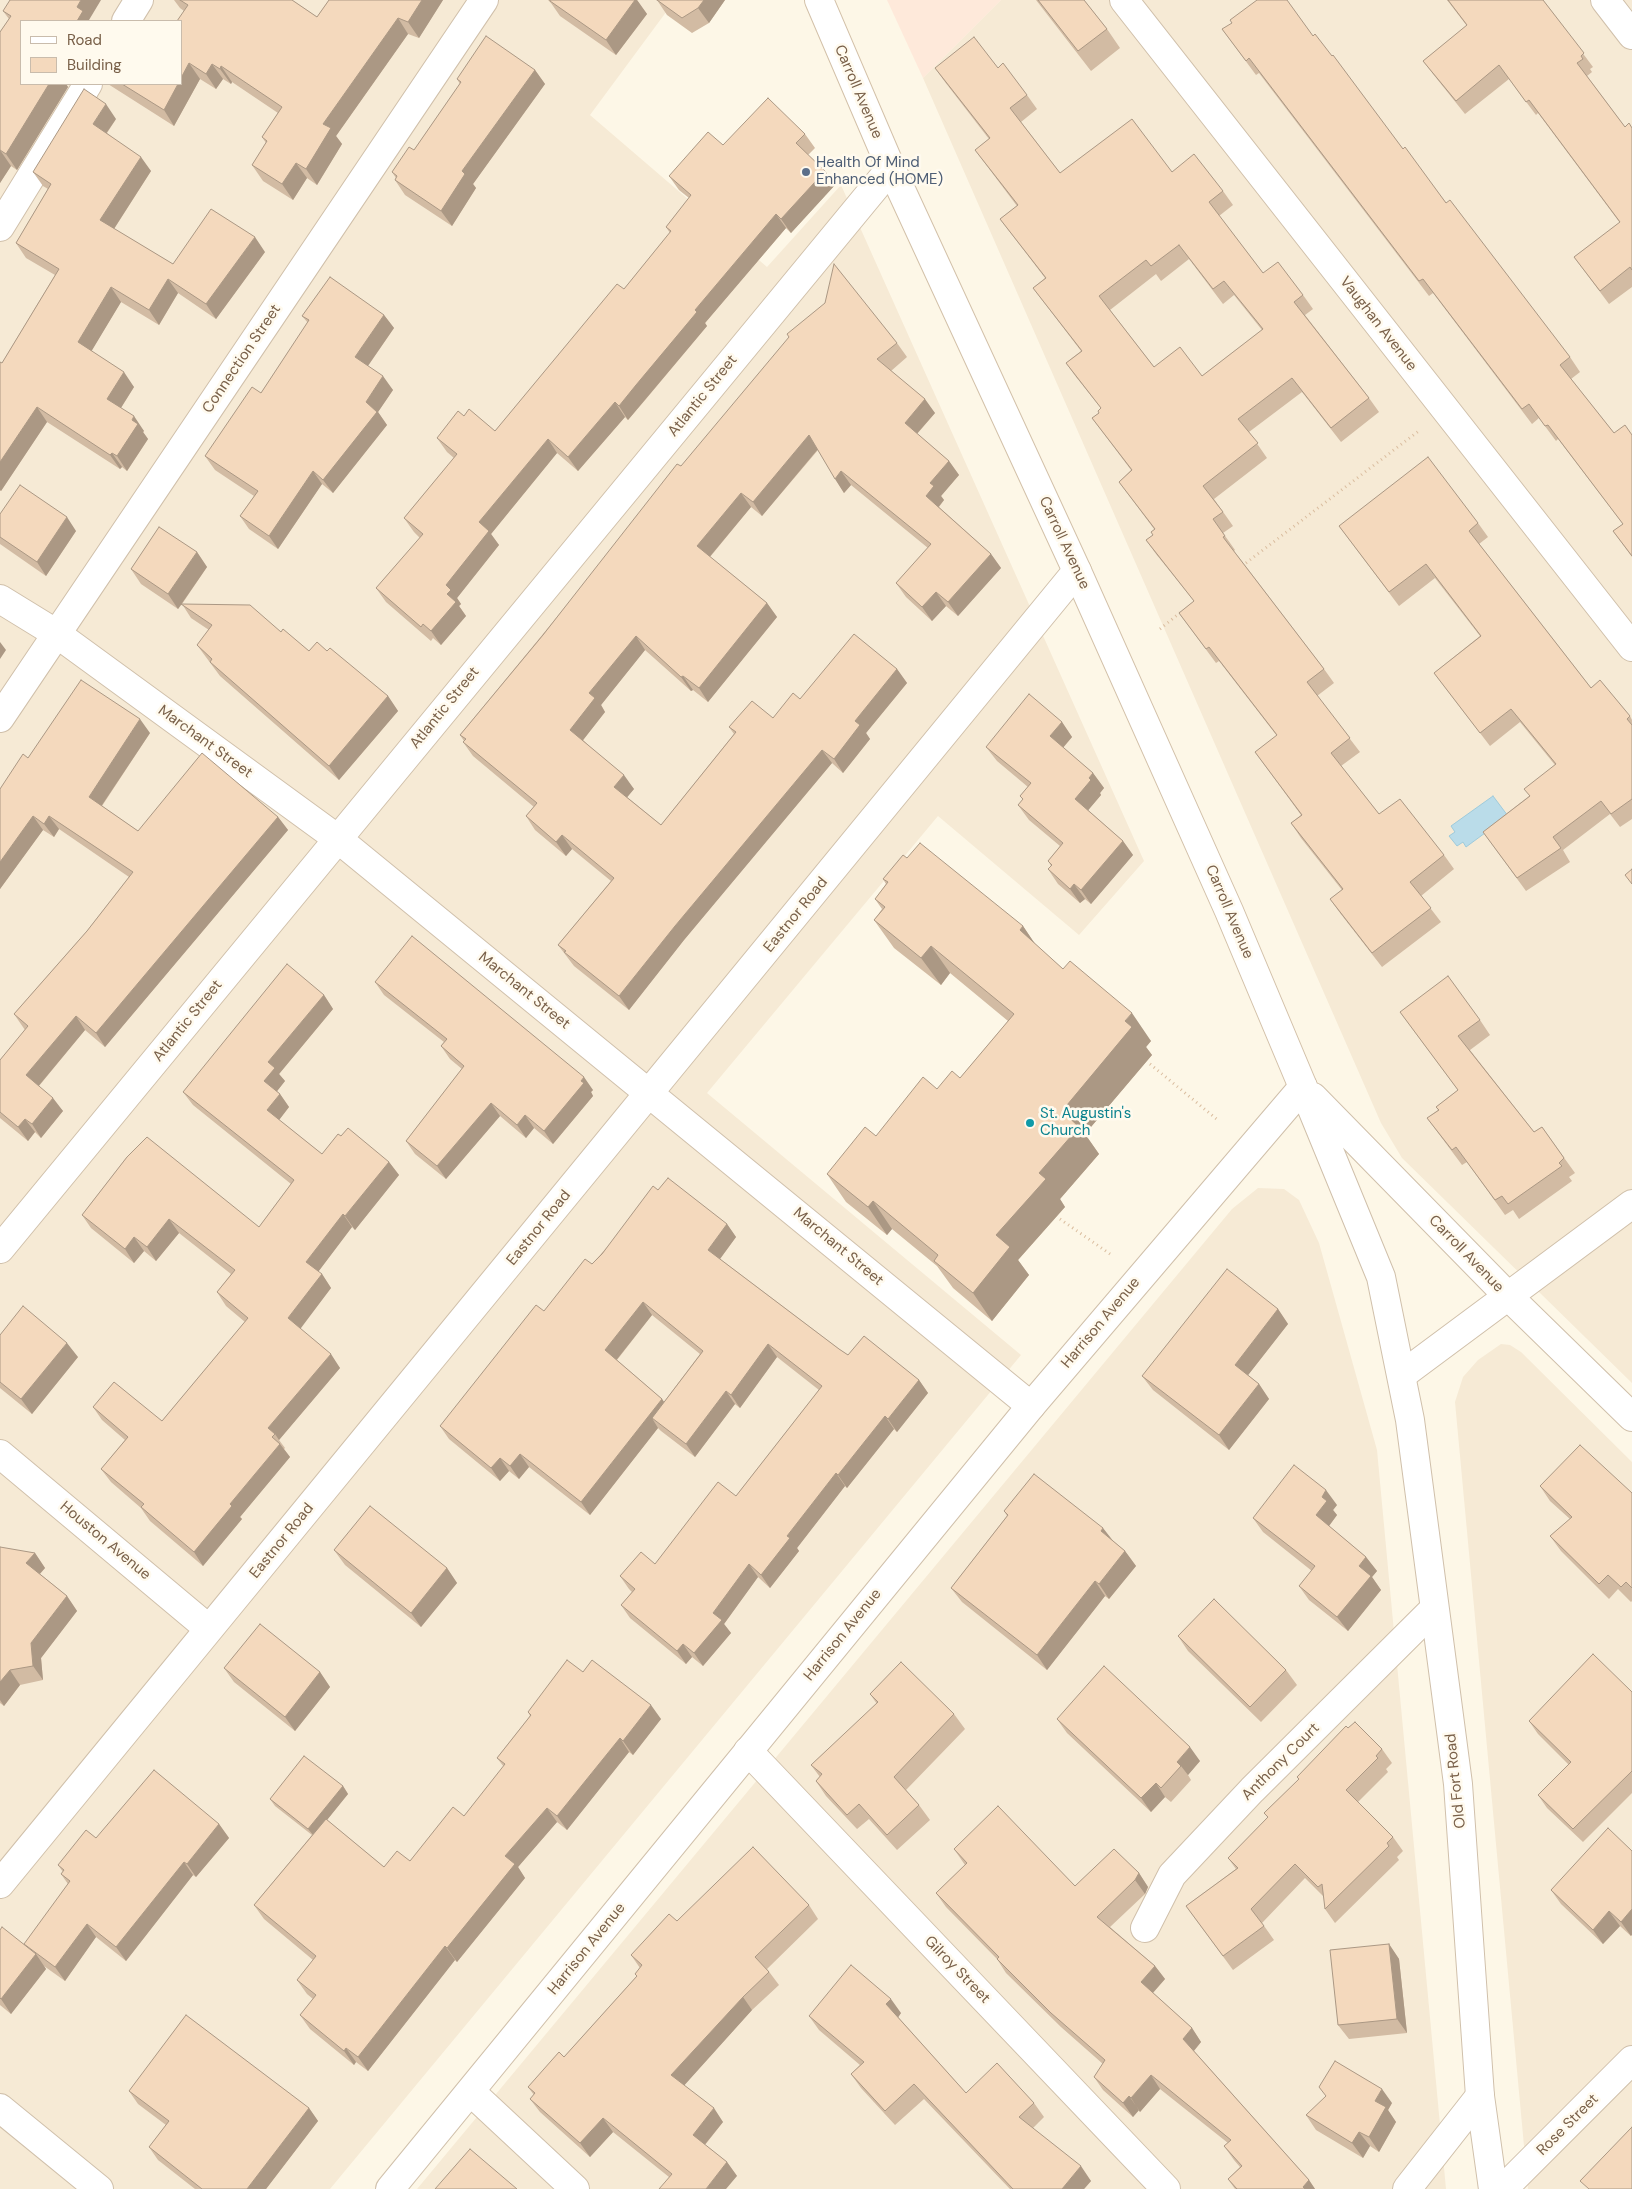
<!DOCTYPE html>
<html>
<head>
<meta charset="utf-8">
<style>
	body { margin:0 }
	#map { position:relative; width:1632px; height:2189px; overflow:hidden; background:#fdf7e7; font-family:"DM Sans",sans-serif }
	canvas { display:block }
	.legend { position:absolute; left:20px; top:20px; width:162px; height:65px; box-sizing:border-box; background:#fffaee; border:1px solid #c9bcac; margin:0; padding:6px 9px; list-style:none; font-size:15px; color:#796049 }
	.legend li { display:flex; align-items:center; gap:10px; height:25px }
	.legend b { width:25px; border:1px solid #c9bcac }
</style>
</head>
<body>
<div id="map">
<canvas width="1632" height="2189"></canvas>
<ul class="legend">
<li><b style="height:6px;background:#fff"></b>Road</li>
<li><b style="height:14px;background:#f4d9bd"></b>Building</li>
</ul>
</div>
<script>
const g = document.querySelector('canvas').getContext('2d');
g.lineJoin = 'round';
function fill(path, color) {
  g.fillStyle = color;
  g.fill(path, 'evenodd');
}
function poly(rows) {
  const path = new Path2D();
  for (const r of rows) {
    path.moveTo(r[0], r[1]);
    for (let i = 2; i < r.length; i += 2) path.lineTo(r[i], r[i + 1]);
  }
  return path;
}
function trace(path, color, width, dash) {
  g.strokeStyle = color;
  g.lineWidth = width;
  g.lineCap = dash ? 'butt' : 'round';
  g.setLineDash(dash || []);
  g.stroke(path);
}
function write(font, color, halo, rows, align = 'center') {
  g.font = font + ' "DM Sans",sans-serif';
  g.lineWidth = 5;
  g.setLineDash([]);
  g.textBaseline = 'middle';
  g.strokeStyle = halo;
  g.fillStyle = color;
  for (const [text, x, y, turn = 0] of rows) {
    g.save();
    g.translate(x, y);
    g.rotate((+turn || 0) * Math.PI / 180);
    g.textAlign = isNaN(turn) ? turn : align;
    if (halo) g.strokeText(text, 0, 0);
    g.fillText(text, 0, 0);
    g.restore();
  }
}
const residential = poly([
	[0,0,675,0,590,115,767,267,841,185,1144,861,1079,935,938,816,707,1093,1021,1355,330,2189,0,2189],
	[21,21,181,21,181,84,21,84],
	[1001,0,1632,0,1632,1383,1402,1158,1381,1123,923,78],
	[1258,1188,1284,1189,1299,1200,1319,1243,1377,1450,1446,2189,417,2189,1232,1209],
	[1501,1344,1510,1345,1521,1352,1632,1462,1632,2189,1528,2189,1455,1402,1463,1377,1478,1360]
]);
const commercial = poly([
	[887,0,1001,0,923,78]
]);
const water = poly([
	[1493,796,1508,816,1466,847,1463,842,1457,846,1449,836,1455,832,1451,826,1493,796]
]);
const path = poly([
	[1242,566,1420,430],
	[1160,629,1181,612],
	[1150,1064,1219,1121],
	[1060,1219,1110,1254]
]);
const minor = poly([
	[1124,0,1632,647],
	[1605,0,1632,35],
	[126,21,139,0],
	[0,227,88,84],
	[0,599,57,634,338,839,1031,1406],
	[0,718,484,0],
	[0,1249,891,168],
	[1402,1375,1632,1204],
	[0,1454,209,1629],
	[748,1751,1166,2189],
	[0,1884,1077,571],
	[1145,1928,1172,1875,1252,1790,1434,1609],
	[471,2092,575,2189],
	[0,2108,99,2189],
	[1407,2189,1480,2096],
	[1503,2189,1632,2060]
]);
const tertiary = poly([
	[1303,1087,1381,1277,1410,1420,1458,1784,1480,2096,1493,2189],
	[1313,1097,1508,1296,1632,1417],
	[390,2189,1031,1406,1303,1087]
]);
const secondary = poly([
	[819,0,891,168,1077,571,1229,911,1303,1087]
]);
const wall = poly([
	[174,0,292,0,317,17,329,0,443,0,419,38,408,34,336,136,342,144,317,185,307,178,293,200,263,181,252,165,266,143,262,137,278,113,232,82,231,84,223,79,216,89,200,79,174,126,108,84,181,84,184,11,180,8],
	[548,0,637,0,647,14,616,55,560,16,551,3],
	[657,0,725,0,709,23,692,33,667,15],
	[1036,0,1084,0,1107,29,1120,48,1091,71],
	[1447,0,1543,0,1593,67,1590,69,1592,72,1587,76,1625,127,1632,128,1632,287,1609,304,1574,257,1620,223,1538,113,1536,115,1509,79,1465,114,1433,74,1423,61,1467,26],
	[3,11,89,20,90,21,21,21,21,84,66,84,68,87,17,170,11,166,0,183,0,32,9,19],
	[1222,29,1313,36,1403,149,1570,357,1580,372,1571,379,1614,433,1632,435,1632,557,1613,531,1623,524,1558,439,1556,441,1539,418,1532,424,1433,293,1429,296,1259,73,1256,75],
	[935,68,998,68,1027,95,1037,109,1021,122,1060,173,1172,172,1223,191,1233,205,1219,216,1263,273,1303,295,1313,309,1305,315,1369,398,1379,412,1341,442,1302,392,1249,432,1267,458,1214,499,1233,526,1223,533,1235,550,1234,551,1324,669,1334,683,1317,696,1360,752,1341,766,1379,814,1444,855,1454,869,1421,896,1441,922,1382,967,1340,913,1330,899,1342,890,1301,838,1291,823,1301,815,1255,752,1277,736,1219,661,1216,663,1179,613,1194,601,1156,554,1146,540,1153,535,1154,529,1119,482,1131,470,1092,418,1099,413,1101,408,1076,377,1066,363,1081,351,1033,288,1045,278,1000,219,1017,206,975,150,989,139,945,82],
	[1189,259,1223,304,1234,295,1262,330,1202,376,1154,367,1110,310,1156,274,1161,281],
	[535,70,545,84,473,184,476,188,452,226,405,195,395,180,396,178,392,172,414,150,460,84,457,79],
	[116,119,107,133,151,171,114,229,173,264,265,252,216,319,178,293,159,325,121,302,91,351,134,387,121,408,144,431,143,432,148,439,127,471,122,467,120,469,47,422,1,491,0,490,0,362,2,363,55,275,26,258,16,243,48,189,43,186,33,172],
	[805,134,815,148,808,155,825,171,835,185,791,233,786,228,705,323,707,326,646,399,628,420,625,417,578,471,557,453,491,534,499,545,457,598,461,604,459,606,466,616,441,645,433,638,431,641,386,602,376,588,420,538,414,532,404,518,454,458,447,452,437,438,464,416,495,431,624,289,670,233,666,227,689,198,679,190,669,176,723,145],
	[384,315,394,328,368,366,393,390,378,412,387,425,333,493,322,484,278,549,249,529,240,516,254,496,215,470,205,456,261,393,308,323,302,316],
	[897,343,907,357,891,371,935,413,917,434,949,461,959,475,941,496,944,500,939,507,991,554,1001,568,958,616,946,606,932,621,906,597,896,583,928,548,851,485,844,493,818,450,762,516,751,507,710,557,767,603,777,617,708,702,693,690,691,691,645,650,601,705,605,712,583,740,634,789,627,797,661,825,734,734,729,727,773,718,800,699,897,669,907,683,866,733,870,739,843,773,832,763,684,940,629,1010,574,966,558,945,611,881,572,849,566,856,535,830,526,816,534,807,473,756,463,742,464,741,460,735,681,466],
	[0,514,76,531,46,576,0,544],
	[1478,523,1488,537,1479,544,1591,688,1630,716,1632,720,1632,819,1620,827,1610,814,1563,850,1570,862,1526,891,1483,832,1529,796,1555,765,1520,722,1490,746,1434,673,1480,636,1435,578,1399,606,1339,526],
	[197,552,207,567,182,604,281,632,309,651,327,651,388,696,398,711,339,780,220,676,197,645,209,630,191,618,182,604,178,609,141,584,131,569],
	[1062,722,1072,737,1063,748,1093,773,1104,788,1100,793,1101,795,1088,810,1123,841,1133,855,1091,904,1085,899,1080,903,1058,884,1048,869,1051,866,1048,861,1060,846,1029,820,1018,805,1023,800,1020,796,1028,787,997,761,986,747],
	[150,733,102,806,138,831,278,817,288,830,105,1047,85,1030,39,1086,63,1111,41,1138,35,1132,28,1141,0,1118,0,1060,25,1030,14,1014,87,931,129,877,59,829,54,837,43,830,0,889,0,789,28,758],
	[907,858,1023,926,1034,943,1063,969,1151,1041,1146,1047,1152,1055,1085,1134,1099,1154,1060,1199,1065,1207,1018,1260,1029,1275,992,1321,953,1288,937,1266,892,1229,887,1235,846,1202,827,1174,937,1089,960,1078,1008,1021,950,973,941,985,894,948,874,920,882,909,875,899,886,884,883,879],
	[375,982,593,1090,591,1092,593,1096,553,1144,534,1128,526,1138,500,1116,446,1179,415,1154,406,1141,462,1069,450,1059,441,1046,444,1042,384,995],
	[324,995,333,1009,279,1074,285,1081,277,1091,280,1094,289,1107,279,1120,322,1154,341,1136,389,1162,399,1175,355,1230,352,1227,318,1272,322,1274,331,1288,300,1328,340,1368,279,1440,285,1448,284,1449,290,1457,240,1517,242,1519,203,1566,150,1521,141,1508,111,1482,101,1469,125,1440,102,1420,93,1407,162,1421,245,1322,226,1306,217,1292,231,1274,179,1233,156,1261,144,1251,134,1263,91,1228,82,1215,127,1157,259,1227,291,1184,193,1105,183,1092],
	[1400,1012,1480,1020,1490,1035,1470,1050,1534,1132,1542,1127,1575,1173,1569,1177,1572,1181,1519,1219,1513,1210,1505,1215,1467,1162,1462,1165,1427,1118,1438,1110,1436,1107,1458,1090],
	[658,1190,727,1224,736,1237,720,1259,839,1349,848,1355,919,1380,928,1393,897,1432,894,1429,847,1488,845,1486,797,1548,799,1551,770,1588,758,1577,724,1624,731,1633,703,1666,692,1657,686,1664,630,1618,621,1605,632,1592,629,1589,620,1576,655,1564,736,1496,819,1390,777,1357,740,1408,735,1404,695,1457,661,1431,658,1428,590,1515,529,1467,519,1479,509,1471,500,1481,449,1439,440,1426,544,1311,592,1264],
	[652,1315,700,1354,664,1402,662,1399,617,1360],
	[1278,1309,1288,1324,1248,1375,1259,1384,1269,1399,1229,1450,1153,1390,1142,1376],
	[0,1335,78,1357,32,1414,0,1388],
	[1540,1486,1632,1493,1632,1601,1631,1602,1618,1589,1609,1599,1561,1551,1550,1536,1570,1519,1550,1501],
	[1337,1505,1333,1510,1337,1515,1329,1526,1366,1557,1377,1571,1372,1577,1381,1590,1348,1631,1309,1600,1299,1586,1312,1571,1263,1532,1253,1518],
	[1004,1511,1112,1540,1125,1551,1136,1566,1109,1599,1105,1596,1047,1670,962,1602,951,1588,1007,1516],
	[0,1548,35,1553,45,1568,40,1574,67,1596,77,1611,41,1658,43,1680,20,1685,4,1706,0,1703],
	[334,1550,447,1568,457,1583,421,1627,345,1565],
	[1178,1636,1286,1670,1297,1685,1261,1722,1188,1651],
	[224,1668,320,1672,330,1687,295,1731,234,1682],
	[583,1672,661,1719,633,1755,629,1752,567,1830,557,1822,518,1867,525,1878,457,1962,455,1960,368,2071,356,2062,354,2065,310,2029,300,2015,313,1999,307,1994,297,1980,313,1960,264,1919,254,1905,312,1835,275,1806,270,1799,343,1786,348,1794,327,1820,384,1867,410,1861,464,1816,504,1767,497,1758,530,1716,528,1712],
	[1632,1692,1632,1793,1583,1842,1547,1808,1538,1795,1569,1765,1538,1734,1529,1721],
	[870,1694,954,1714,965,1729,906,1790,919,1805,930,1820,897,1850,869,1819,857,1829,826,1796,816,1781,820,1777,811,1765,877,1704],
	[1057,1719,1200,1761,1188,1775,1191,1780,1171,1802,1165,1797,1151,1812,1067,1733],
	[1348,1728,1382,1749,1392,1763,1386,1769,1388,1772,1358,1802,1393,1837,1403,1851,1397,1857,1399,1860,1335,1923,1325,1909,1324,1897,1305,1878,1262,1923,1274,1940,1233,1970,1186,1906,1236,1869,1228,1858,1268,1818,1264,1813,1299,1780,1297,1777],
	[219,1824,229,1838,196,1877,193,1875,126,1961,96,1937,65,1981,44,1966,46,1969,11,2014,0,2005,0,1930,25,1945,68,1884,61,1874,63,1872,58,1865,96,1838],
	[954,1849,1075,1886,1139,1873,1148,1887,1145,1894,1110,1927,1155,1966,1165,1979,1153,1993,1192,2028,1201,2042,1194,2051,1309,2180,1315,2189,1235,2189,1228,2179,1240,2167,1234,2160,1224,2146,1228,2143,1160,2089,1140,2112,1139,2110,1133,2117,1103,2090,1094,2077,1103,2064,1061,2027,1006,1973,997,1959,946,1907,936,1893,965,1865],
	[1632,1851,1631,1936,1620,1926,1603,1944,1561,1904,1551,1890],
	[809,1905,818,1919,767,1969,779,1985,752,2010,684,2085,723,2122,705,2145,727,2162,737,2176,669,2177,613,2132,590,2157,540,2112,530,2099,534,2095,528,2087,564,2057,637,1976,635,1974,640,1968,631,1955,677,1921],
	[1389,1944,1399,1959,1407,2033,1349,2039,1338,2025],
	[901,2013,898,2017,966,2093,1034,2103,1044,2117,1033,2128,1091,2181,1084,2189,1010,2189,924,2099,895,2125,861,2088,851,2074,860,2065,819,2030,809,2016],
	[129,2091,309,2108,318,2121,266,2189,195,2189,158,2160,149,2147,166,2125,138,2104],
	[1392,2103,1388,2110,1396,2122,1379,2152,1370,2146,1363,2158,1316,2130,1306,2115]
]);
const shadedWall = poly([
	[81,0,101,0,89,20,90,21,77,21,77,7],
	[422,0,443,0,419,38,408,22],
	[635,0,637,0,647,14,616,55,606,40],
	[704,0,725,0,709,23,698,8],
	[398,18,408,34,336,136,342,144,317,185,306,169,323,124],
	[189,63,200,79,174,126,164,110,178,84,181,84,181,78],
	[212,64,223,79,216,89,206,74],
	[221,66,232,82,231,84,220,69],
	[535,70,545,84,473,184,476,188,452,226,441,211,462,171],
	[49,84,66,84,68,87,17,170,6,154],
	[106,104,116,119,103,138,93,124],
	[0,150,11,166,0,183],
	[141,157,151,171,110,235,100,220],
	[296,163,307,178,293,200,282,184],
	[825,171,835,185,791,233,781,219],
	[776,214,786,228,705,323,707,326,628,420,619,406,695,310],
	[255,237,265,252,216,319,206,304],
	[168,279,178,293,159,325,149,310],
	[111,287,121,302,88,357,78,342],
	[384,315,394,328,365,370,355,357],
	[124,372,134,387,117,414,107,399],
	[383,376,393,390,378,412,387,425,333,493,323,480,366,402],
	[925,399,935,413,914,437,905,423],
	[615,402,625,417,578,471,568,457],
	[37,407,47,422,1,491,0,490,0,462],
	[134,416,144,431,143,432,148,439,127,471,117,456],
	[809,435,818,449,762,516,753,502],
	[548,439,557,453,491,534,499,545,457,598,461,604,459,606,466,616,441,645,431,631,447,594,446,585,479,522],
	[112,453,122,467,120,469,110,455],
	[949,461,959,475,941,496,944,500,936,510,926,496,930,483],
	[313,471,322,484,278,549,269,536],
	[841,471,851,485,844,493,835,479],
	[741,493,751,507,707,560,697,546],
	[67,517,76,531,46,576,37,562],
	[197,552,207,567,178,609,168,594],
	[991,554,1001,568,958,616,948,602],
	[936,592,946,606,932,621,922,607],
	[767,603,777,617,708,702,699,688],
	[636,636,645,650,601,705,605,712,580,744,570,730,589,693],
	[0,642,6,650,0,659],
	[897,669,907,683,866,733,870,739,843,773,834,759,855,721],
	[683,676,693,690,691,691,681,677],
	[388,696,398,711,339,780,329,766],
	[140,719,150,733,98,811,89,797],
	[1062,722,1072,737,1060,751,1050,736],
	[822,750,832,763,684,940,629,1010,619,996,675,926],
	[1093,773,1104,788,1100,793,1101,795,1085,814,1075,799,1089,778],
	[624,775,634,789,624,801,614,787],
	[33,816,43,830,0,889,0,862],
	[49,816,59,829,54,837,44,824],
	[278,817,288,830,105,1047,96,1033],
	[562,835,572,849,566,856,556,842],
	[1123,841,1133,855,1091,904,1081,890],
	[1074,884,1085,899,1080,903,1070,889],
	[1023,926,1042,954,1020,930],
	[931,946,950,973,941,985,921,958],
	[324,995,333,1009,279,1074,285,1081,274,1095,264,1081,268,1062],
	[1132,1013,1151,1041,1146,1047,1152,1055,1085,1134,1099,1154,1060,1199,1065,1207,1018,1260,1029,1275,992,1321,973,1293,996,1235,1039,1173,1062,1111,1125,1021],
	[76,1016,85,1030,36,1089,26,1075],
	[584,1077,593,1090,591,1092,593,1096,553,1144,544,1131],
	[280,1094,289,1107,276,1124,267,1110],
	[53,1098,63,1111,41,1138,32,1124],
	[491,1103,500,1116,446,1179,437,1166],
	[525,1115,534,1128,526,1138,517,1125],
	[25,1119,35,1132,28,1141,18,1127],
	[389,1162,399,1175,355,1230,345,1216],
	[873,1201,892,1229,887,1235,868,1207],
	[343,1214,352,1227,315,1276,306,1262],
	[169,1219,179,1233,156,1261,147,1247],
	[727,1224,736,1237,717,1263,708,1250],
	[134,1237,144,1251,134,1263,125,1249],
	[322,1274,331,1288,298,1332,288,1318],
	[643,1302,652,1315,614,1363,605,1350],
	[1278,1309,1288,1324,1245,1379,1235,1365],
	[67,1343,78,1357,32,1414,21,1399],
	[768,1344,777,1357,740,1408,731,1395],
	[331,1354,340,1368,279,1440,275,1434,268,1428],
	[919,1380,928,1393,897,1432,888,1419],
	[1259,1384,1269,1399,1229,1450,1219,1435],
	[726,1391,735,1404,695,1457,686,1444],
	[662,1399,671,1412,652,1418,658,1428,590,1515,581,1502],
	[885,1416,894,1429,847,1488,838,1475],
	[280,1444,290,1457,240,1517,242,1519,203,1566,194,1552,230,1504],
	[520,1454,529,1467,519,1479,510,1466],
	[500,1458,509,1471,500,1481,491,1468],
	[836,1473,845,1486,797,1548,799,1551,770,1588,761,1575,787,1536],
	[1326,1490,1337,1505,1333,1510,1337,1515,1326,1530,1316,1515,1322,1497],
	[1103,1528,1114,1542,1101,1531],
	[1125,1551,1136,1566,1109,1599,1099,1584],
	[35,1553,45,1568,36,1578,26,1563],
	[1366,1557,1377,1571,1372,1577,1381,1590,1348,1631,1337,1617,1359,1566],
	[749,1564,758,1577,724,1624,731,1633,703,1666,694,1653,713,1613],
	[447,1568,457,1583,421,1627,411,1613],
	[1095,1581,1105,1596,1047,1670,1037,1655],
	[67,1596,77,1611,41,1658,43,1680,33,1666,31,1643],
	[683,1644,692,1657,686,1664,677,1651],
	[10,1670,20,1685,4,1706,0,1700,0,1682],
	[320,1672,330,1687,295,1731,285,1717],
	[651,1705,661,1719,633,1755,623,1741],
	[620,1738,629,1752,567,1830,557,1816],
	[1190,1747,1200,1761,1188,1775,1181,1766,1177,1762],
	[1156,1783,1165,1797,1151,1812,1141,1798],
	[343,1786,348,1794,314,1836,308,1829],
	[547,1808,557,1822,518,1867,525,1878,457,1962,447,1948,505,1856],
	[219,1824,229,1838,196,1877,187,1864],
	[184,1862,193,1875,126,1961,116,1947],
	[1139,1873,1148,1887,1145,1894,1135,1880],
	[1632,1909,1632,1935,1631,1936,1621,1922],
	[1609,1911,1620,1926,1603,1944,1593,1930],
	[87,1924,96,1937,65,1981,55,1967],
	[1389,1944,1399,1959,1407,2033,1397,2019],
	[445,1946,455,1960,368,2071,358,2057],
	[36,1954,46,1969,11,2014,1,1999],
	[1155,1966,1165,1979,1150,1996,1141,1982],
	[743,1997,752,2010,681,2089,671,2075],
	[891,1999,901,2013,897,2019,886,2004],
	[1192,2028,1201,2042,1192,2053,1183,2039],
	[346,2048,356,2062,354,2065,344,2051],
	[1151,2075,1160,2089,1140,2112,1131,2098],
	[1382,2089,1392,2103,1388,2110,1396,2122,1379,2152,1369,2137,1375,2101],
	[1129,2096,1139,2110,1133,2117,1123,2103],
	[309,2108,318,2121,266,2189,247,2189],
	[714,2108,723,2122,702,2148,693,2135],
	[603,2118,613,2132,590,2157,580,2143],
	[1359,2132,1370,2146,1363,2158,1352,2143],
	[727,2162,737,2176,726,2189,706,2189],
	[1081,2166,1091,2181,1084,2189,1062,2189],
	[1309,2180,1315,2189,1305,2189,1303,2187]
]);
const building = poly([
	[10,0,81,0,77,7,83,11,77,21,21,21,21,84,49,84,6,154,0,150,0,32,11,16,3,11,10,0],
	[180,0,292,0,317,17,329,0,422,0,408,22,398,18,323,124,331,128,306,169,296,163,282,184,252,165,267,141,262,137,282,107,221,66,220,69,212,64,206,74,189,63,181,78,181,21,177,21,188,5,180,0],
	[550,0,635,0,606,40,550,1,550,0],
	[657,0,704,0,698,8,682,18,657,0],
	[1038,0,1084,0,1107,29,1078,51,1038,0],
	[1257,0,1287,0,1313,36,1315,34,1332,56,1333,55,1403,149,1405,147,1446,203,1450,200,1570,357,1560,365,1614,433,1625,425,1632,435,1632,556,1613,531,1623,524,1548,425,1545,426,1529,404,1522,409,1423,279,1419,281,1249,58,1246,61,1222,29,1232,23,1230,20,1257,0],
	[1448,0,1543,0,1584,53,1581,56,1583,59,1577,63,1625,127,1629,123,1632,128,1632,270,1630,267,1600,291,1574,257,1620,222,1529,100,1526,102,1499,65,1456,101,1423,61,1467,25,1448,0],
	[486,36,535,70,462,171,465,174,441,211,395,180,397,176,392,172,409,147,414,150,461,82,457,79,486,36],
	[974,37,998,68,1003,63,1027,95,1010,108,1060,173,1132,119,1172,172,1194,154,1223,191,1209,202,1263,273,1278,262,1303,295,1294,302,1369,398,1331,428,1292,378,1238,419,1258,443,1203,486,1223,512,1213,519,1225,536,1223,537,1324,669,1307,682,1350,738,1331,753,1379,814,1400,799,1444,855,1410,882,1431,908,1372,953,1330,899,1343,889,1291,823,1302,815,1255,752,1277,735,1209,647,1206,649,1179,613,1194,601,1146,540,1153,535,1151,532,1155,529,1119,482,1132,470,1092,418,1099,413,1098,411,1101,408,1066,363,1082,351,1033,288,1046,278,1000,219,1018,205,975,150,990,138,935,68,974,37],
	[1179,245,1213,289,1224,281,1263,329,1202,376,1180,347,1154,367,1099,296,1146,260,1151,266,1179,245],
	[122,84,178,84,164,110,122,84],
	[84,89,106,104,93,124,141,157,100,220,173,264,211,209,255,237,206,304,168,279,149,310,111,287,78,342,124,372,107,399,134,416,132,420,138,424,117,456,112,453,110,455,37,407,0,462,0,362,2,363,59,269,16,243,51,184,33,172,84,89],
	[768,98,805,134,796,143,825,171,781,219,776,214,695,310,697,312,636,385,619,406,615,402,568,457,548,439,479,522,489,531,446,585,451,590,447,594,456,602,431,631,423,624,421,627,376,588,423,534,404,518,457,454,437,438,458,411,464,416,469,409,495,431,617,284,624,289,671,231,666,227,691,195,669,176,708,132,723,145,768,98],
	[834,264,897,343,877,359,925,399,905,423,949,461,930,483,934,486,926,496,991,554,948,602,936,592,922,607,896,583,931,544,841,471,835,479,809,435,753,502,741,493,697,546,767,603,699,688,683,676,681,677,636,636,589,693,595,698,570,730,624,775,614,787,661,825,736,732,729,727,752,701,773,718,793,693,800,699,854,634,897,669,855,721,860,725,834,759,822,750,675,926,619,996,564,952,566,951,558,945,614,878,562,835,556,842,526,816,537,803,463,742,466,739,460,735,543,635,677,464,681,466,789,337,787,334,825,303,834,264],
	[330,277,384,315,355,357,383,376,366,402,377,412,323,480,313,471,269,536,240,516,258,491,205,456,252,387,261,393,309,320,302,316,330,277],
	[1428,457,1478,523,1469,531,1591,688,1600,680,1630,716,1627,719,1632,725,1632,799,1611,814,1601,801,1553,837,1561,848,1517,878,1483,832,1530,796,1524,789,1556,764,1511,709,1480,733,1434,673,1481,636,1426,564,1389,592,1339,526,1428,457],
	[20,485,67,517,37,562,0,537,0,514,20,485],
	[159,527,197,552,168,594,131,569,159,527],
	[181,604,250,605,281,632,283,629,309,651,317,642,327,651,330,648,388,696,329,766,210,662,212,659,197,645,212,625,181,604],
	[81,680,140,719,89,797,138,831,202,753,278,817,96,1033,76,1016,26,1075,53,1098,32,1124,25,1119,18,1127,0,1112,0,1060,28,1026,14,1014,87,931,133,872,49,816,44,824,33,816,0,862,0,789,23,754,28,758,81,680],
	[1029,694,1062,722,1050,736,1093,773,1089,778,1091,780,1075,799,1123,841,1081,890,1074,884,1070,889,1048,869,1052,865,1048,861,1063,843,1018,805,1023,799,1020,796,1031,783,986,747,1029,694],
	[920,843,1023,926,1020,930,1063,969,1070,961,1132,1013,1125,1021,1132,1027,1062,1111,1079,1127,1039,1173,1046,1179,996,1235,1010,1247,973,1293,934,1261,938,1255,873,1201,868,1207,827,1174,865,1127,876,1136,923,1077,937,1089,952,1071,960,1078,1014,1014,931,946,921,958,874,920,885,907,875,899,888,882,883,879,903,855,907,858,920,843],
	[1632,869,1632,884,1625,875,1632,869],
	[412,936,584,1077,581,1081,584,1083,544,1131,525,1115,517,1125,491,1103,437,1166,406,1141,464,1066,441,1046,447,1039,375,982,412,936],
	[287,964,324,995,268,1062,275,1068,264,1081,280,1094,267,1110,322,1154,338,1134,341,1136,348,1128,389,1162,345,1216,343,1214,306,1262,322,1274,288,1318,331,1354,268,1428,275,1434,272,1437,280,1444,230,1504,232,1506,194,1552,141,1507,144,1504,101,1469,128,1437,93,1407,114,1382,162,1421,248,1318,217,1292,235,1270,169,1219,147,1247,134,1237,125,1249,82,1215,127,1157,147,1137,259,1227,294,1180,183,1092,287,964],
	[1448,976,1480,1020,1458,1036,1534,1132,1542,1127,1564,1158,1559,1163,1562,1166,1508,1204,1502,1196,1495,1200,1456,1147,1452,1150,1427,1118,1439,1110,1436,1107,1458,1090,1400,1012,1448,976],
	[668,1178,727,1224,708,1250,839,1349,848,1355,864,1336,919,1380,888,1419,885,1416,838,1475,836,1473,787,1536,790,1538,761,1575,749,1564,713,1613,722,1620,694,1653,683,1644,677,1651,621,1605,635,1589,620,1576,641,1552,655,1564,718,1482,736,1496,822,1386,768,1344,731,1395,726,1391,686,1444,652,1418,703,1351,643,1302,605,1350,662,1399,581,1502,520,1454,510,1466,500,1458,491,1468,440,1426,536,1305,544,1311,585,1259,592,1264,602,1254,653,1186,658,1190,668,1178],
	[1227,1269,1278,1309,1235,1365,1259,1384,1219,1435,1142,1376,1227,1269],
	[23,1306,67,1343,21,1399,0,1382,0,1335,23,1306],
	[1580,1445,1632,1493,1632,1588,1626,1582,1621,1587,1608,1575,1599,1584,1550,1536,1572,1517,1540,1486,1580,1445],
	[1294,1465,1326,1490,1322,1497,1327,1501,1316,1515,1366,1557,1359,1566,1371,1576,1337,1617,1299,1586,1315,1566,1253,1518,1294,1465],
	[1034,1474,1103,1528,1101,1531,1125,1551,1099,1584,1095,1581,1037,1655,951,1588,1008,1515,1004,1511,1034,1474],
	[370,1506,447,1568,411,1613,334,1550,370,1506],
	[0,1547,35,1553,26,1563,67,1596,31,1643,33,1666,10,1670,0,1682,0,1547],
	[1214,1599,1286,1670,1250,1707,1178,1636,1214,1599],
	[260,1624,320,1672,285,1717,224,1668,260,1624],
	[1593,1654,1632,1692,1632,1771,1573,1829,1538,1795,1571,1762,1529,1721,1593,1654],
	[567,1660,583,1672,592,1660,651,1705,623,1741,620,1738,557,1816,547,1808,505,1856,515,1864,447,1948,445,1946,358,2057,346,2048,344,2051,300,2015,316,1995,297,1980,316,1956,254,1905,326,1819,384,1867,397,1851,410,1861,453,1807,464,1816,505,1764,497,1758,531,1715,528,1712,567,1660],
	[901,1662,954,1714,894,1777,919,1805,887,1835,859,1804,847,1815,816,1781,822,1774,811,1765,878,1702,870,1694,901,1662],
	[1104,1666,1190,1747,1177,1762,1181,1766,1161,1788,1156,1783,1141,1798,1057,1719,1104,1666],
	[1355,1722,1382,1749,1376,1756,1378,1758,1346,1790,1393,1837,1387,1843,1389,1846,1325,1909,1322,1884,1318,1887,1295,1864,1251,1909,1264,1926,1223,1956,1186,1906,1238,1868,1228,1858,1268,1817,1264,1813,1299,1779,1297,1777,1346,1726,1348,1728,1355,1722],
	[304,1756,343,1786,308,1829,270,1799,304,1756],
	[154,1770,219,1824,187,1864,184,1862,116,1947,87,1924,55,1967,24,1944,70,1881,61,1874,64,1870,58,1865,86,1830,96,1838,154,1770],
	[998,1806,1075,1886,1114,1849,1139,1873,1135,1880,1097,1917,1155,1966,1141,1982,1192,2028,1183,2039,1309,2180,1303,2187,1305,2189,1237,2189,1228,2179,1242,2166,1224,2146,1231,2140,1151,2075,1131,2098,1129,2096,1123,2103,1094,2077,1105,2060,1051,2013,997,1959,999,1957,936,1893,967,1863,954,1849,998,1806],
	[1608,1828,1632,1851,1632,1909,1621,1922,1609,1911,1593,1930,1551,1890,1608,1828],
	[753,1847,809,1905,755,1957,769,1972,743,1997,671,2075,714,2108,693,2135,727,2162,706,2189,659,2189,672,2174,603,2118,580,2143,530,2099,535,2093,528,2087,559,2052,564,2057,637,1976,635,1974,642,1965,631,1955,669,1914,677,1921,753,1847],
	[2,1927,36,1954,1,1999,0,1998,0,1930,2,1927],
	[1389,1944,1397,2019,1338,2025,1330,1950,1389,1944],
	[851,1965,891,1999,886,2004,966,2093,997,2063,1034,2103,1019,2117,1081,2166,1062,2189,1013,2189,914,2084,885,2111,851,2074,864,2062,809,2016,851,1965],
	[186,2015,309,2108,247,2189,202,2189,149,2147,169,2121,129,2091,186,2015],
	[1335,2061,1382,2089,1375,2101,1386,2107,1369,2137,1359,2132,1352,2143,1306,2115,1326,2096,1319,2087,1335,2061],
	[1632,2127,1632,2189,1589,2189,1580,2181,1632,2127],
	[470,2149,517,2189,435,2189,470,2149]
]);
const markers = [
	[806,172,5,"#5c6f8a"],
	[1030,1123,5,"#0f9aa8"]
];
const streetNames = [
	["Carroll Avenue",858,92,67],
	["Vaughan Avenue",1378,324,52],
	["Connection Street",242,359,-56],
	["Atlantic Street",703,396,-51],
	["Carroll Avenue",1064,543,65],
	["Atlantic Street",445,708,-51],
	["Marchant Street",205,742,36],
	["Carroll Avenue",1229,912,67],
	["Eastnor Road",796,915,-51],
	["Marchant Street",524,991,39],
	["Atlantic Street",188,1021,-51],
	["Eastnor Road",539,1228,-51],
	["Marchant Street",838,1247,40],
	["Carroll Avenue",1466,1254,46],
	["Harrison Avenue",1101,1323,-50],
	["Houston Avenue",105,1541,40],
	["Eastnor Road",282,1541,-51],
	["Harrison Avenue",843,1635,-51],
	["Anthony Court",1281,1762,-45],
	["Old Fort Road",1456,1781,-96],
	["Harrison Avenue",587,1949,-51],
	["Gilroy Street",957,1970,46],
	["Rose Street",1568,2125,-45]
];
const serviceNames = [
	["Health Of Mind",816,163],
	["Enhanced (HOME)",816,180]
];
const cultureNames = [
	["St. Augustin's",1040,1114],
	["Church",1040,1131]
];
fill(residential, '#f6ead5');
fill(commercial, '#fee9da');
fill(water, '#badce9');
trace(water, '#9fcbdb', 1);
trace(minor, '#d0c0ab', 30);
trace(tertiary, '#d0c0ab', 30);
trace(secondary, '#d3c1a9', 30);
trace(path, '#dabd9f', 3, [1, 4]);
trace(minor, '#fff', 28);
trace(tertiary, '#fff', 28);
trace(secondary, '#fff', 28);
fill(wall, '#d2bba3');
fill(shadedWall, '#ab9884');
fill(building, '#f4d9bd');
trace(building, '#ab9884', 1);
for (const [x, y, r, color] of markers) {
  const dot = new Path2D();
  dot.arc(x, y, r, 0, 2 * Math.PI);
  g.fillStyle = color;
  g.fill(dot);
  trace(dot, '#fffaee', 2);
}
write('15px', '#796049', '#fffaee', streetNames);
write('15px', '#4e5e75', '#fffaee', serviceNames, 'left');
write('15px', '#0d838f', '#fffaee', cultureNames, 'left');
</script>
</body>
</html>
